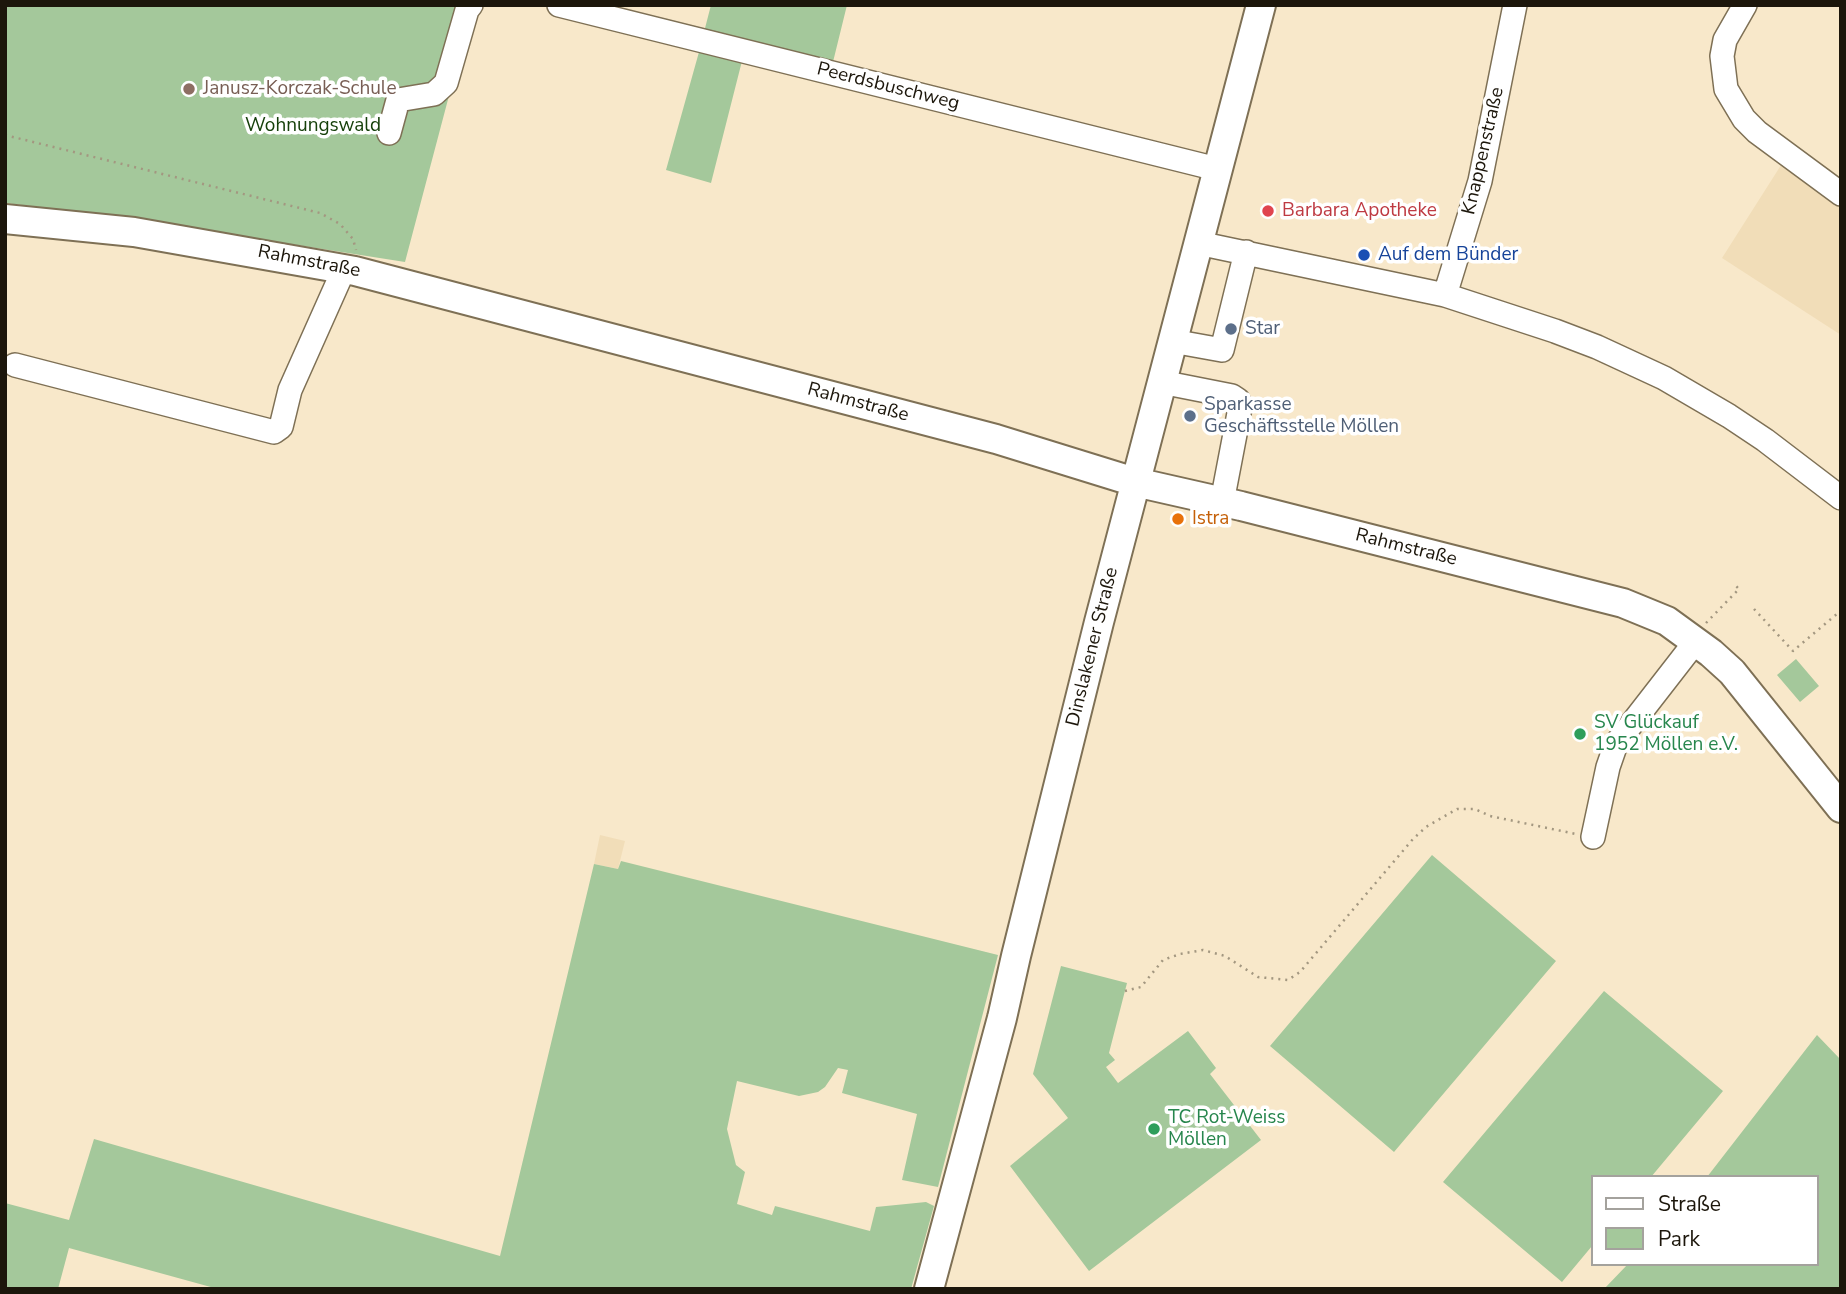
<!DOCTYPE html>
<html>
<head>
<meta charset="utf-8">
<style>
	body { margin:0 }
	#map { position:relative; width:1846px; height:1294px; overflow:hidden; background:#f8e8ca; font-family:"Nunito Sans",sans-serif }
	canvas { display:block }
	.frame { position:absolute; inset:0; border:7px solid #1c160b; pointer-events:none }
	.legend { position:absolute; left:1591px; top:1175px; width:228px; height:91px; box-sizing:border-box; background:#fff; border:2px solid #a4a29d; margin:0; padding:9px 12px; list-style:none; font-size:21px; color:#1c160b }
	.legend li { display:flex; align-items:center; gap:14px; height:35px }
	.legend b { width:35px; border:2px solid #a4a29d }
</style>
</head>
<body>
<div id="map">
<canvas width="1846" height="1294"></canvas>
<div class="frame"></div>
<ul class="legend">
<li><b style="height:9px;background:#fff"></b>Straße</li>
<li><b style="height:19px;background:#a4c89b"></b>Park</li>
</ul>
</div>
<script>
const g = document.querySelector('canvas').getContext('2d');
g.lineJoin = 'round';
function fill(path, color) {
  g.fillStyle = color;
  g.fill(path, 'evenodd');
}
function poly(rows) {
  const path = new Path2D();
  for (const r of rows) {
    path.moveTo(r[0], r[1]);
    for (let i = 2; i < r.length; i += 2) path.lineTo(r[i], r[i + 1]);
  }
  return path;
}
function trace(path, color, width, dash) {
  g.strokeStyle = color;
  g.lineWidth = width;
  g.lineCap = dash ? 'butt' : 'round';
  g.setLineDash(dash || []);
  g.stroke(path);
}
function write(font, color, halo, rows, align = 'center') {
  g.font = font + ' "Nunito Sans",sans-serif';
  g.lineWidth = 7;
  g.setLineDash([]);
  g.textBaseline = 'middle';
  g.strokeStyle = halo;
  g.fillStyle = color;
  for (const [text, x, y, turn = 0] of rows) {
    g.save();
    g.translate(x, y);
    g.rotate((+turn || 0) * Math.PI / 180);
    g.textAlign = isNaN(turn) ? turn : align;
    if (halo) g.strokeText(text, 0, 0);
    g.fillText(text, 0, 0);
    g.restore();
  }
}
const built = poly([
	[1783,162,1841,205,1841,335,1722,258],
	[600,835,625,841,618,869,594,864]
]);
const green = poly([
	[5,5,473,5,405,262,106,215,5,203],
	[711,5,847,5,832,66,703,36],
	[708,48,743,57,711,183,666,170,699,52],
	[1796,659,1819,686,1800,702,1777,675],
	[1432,855,1556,961,1394,1152,1270,1046],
	[621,861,998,955,938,1187,902,1180,917,1114,842,1093,848,1070,838,1068,825,1087,818,1092,799,1096,737,1081,727,1129,736,1165,745,1172,737,1204,772,1215,775,1206,870,1231,876,1207,926,1202,934,1206,911,1289,218,1289,69,1248,58,1289,5,1289,5,1203,69,1220,94,1139,500,1256,594,864,618,869],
	[1061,966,1127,983,1109,1053,1115,1060,1106,1067,1118,1083,1188,1031,1216,1068,1210,1074,1261,1140,1089,1271,1010,1166,1068,1118,1033,1074],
	[1604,991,1723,1091,1651,1177,1592,1177,1592,1246,1562,1282,1443,1182],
	[1817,1035,1841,1060,1841,1289,1604,1289,1628,1264,1816,1264,1816,1177,1707,1177]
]);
const path = poly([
	[5,135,320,213,340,224,353,239,356,250],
	[1754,609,1793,651,1838,613],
	[1706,623,1739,589,1735,585],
	[1125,991,1141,987,1163,960,1180,954,1203,950,1225,956,1258,977,1288,980,1300,972,1413,839,1426,827,1457,809,1475,809,1490,816,1576,834]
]);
const minor = poly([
	[559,5,1217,169],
	[1745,5,1725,40,1722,56,1726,89,1744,119,1757,132,1841,194],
	[389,133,398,100,434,94,446,83,467,10,471,5],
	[1198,243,1445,295,1555,331,1597,347,1664,378,1729,416,1765,440,1841,498],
	[1445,295,1480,181,1515,5],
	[1172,341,1222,350,1246,252],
	[15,365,274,432,281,427,290,390,344,269],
	[1161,382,1232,396,1238,400,1240,408,1222,502],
	[1593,837,1608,767,1616,744,1696,641]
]);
const major = poly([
	[5,219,134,232,355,271,996,439,1135,482,1241,506,1623,603,1667,621,1711,653,1732,672,1841,808],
	[929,1289,1002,1018,1016,956,1099,622,1261,5]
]);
const markers = [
	[189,89,7,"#8d6e63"],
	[1268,211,7,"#e0444e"],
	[1364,255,7,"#1a4fb4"],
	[1231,329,7,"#5c6f8a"],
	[1190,416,7,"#5c6f8a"],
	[1178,519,7,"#e8710a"],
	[1580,734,7,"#2e9e5b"],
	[1154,1129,7,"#2e9e5b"]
];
const streetNames = [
	["Peerdsbuschweg",888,87,14],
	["Knappenstraße",1484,151,-77],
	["Rahmstraße",309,262,11],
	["Rahmstraße",858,403,15],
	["Rahmstraße",1406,548,14],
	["Dinslakener Straße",1093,647,-76]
];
const educationNames = [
	["Janusz-Korczak-Schule",203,89]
];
const parkNames = [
	["Wohnungswald",313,126]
];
const healthNames = [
	["Barbara Apotheke",1282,211]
];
const transitNames = [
	["Auf dem Bünder",1378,255]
];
const serviceNames = [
	["Star",1245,329],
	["Sparkasse",1204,405],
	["Geschäftsstelle Möllen",1204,427]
];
const foodNames = [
	["Istra",1192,519]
];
const leisureNames = [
	["SV Glückauf",1594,723],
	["1952 Möllen e.V.",1594,745],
	["TC Rot-Weiss",1168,1118],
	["Möllen",1168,1140]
];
fill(built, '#f1ddb8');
fill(green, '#a4c89b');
trace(minor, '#7e7055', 26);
trace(major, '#7e7055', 32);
trace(path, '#a39780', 2.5, [2, 5]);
trace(minor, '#fff', 23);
trace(major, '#fff', 28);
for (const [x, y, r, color] of markers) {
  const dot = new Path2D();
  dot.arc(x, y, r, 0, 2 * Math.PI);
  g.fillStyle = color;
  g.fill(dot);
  trace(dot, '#fff', 2.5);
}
write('19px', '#1c160b', '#fff', streetNames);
write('19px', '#785e54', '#fff', educationNames, 'left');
write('19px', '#16400a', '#fff', parkNames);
write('19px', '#be3a42', '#fff', healthNames, 'left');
write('19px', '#164399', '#fff', transitNames, 'left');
write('19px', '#4e5e75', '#fff', serviceNames, 'left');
write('19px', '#c56008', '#fff', foodNames, 'left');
write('19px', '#27864d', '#fff', leisureNames, 'left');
</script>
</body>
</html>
